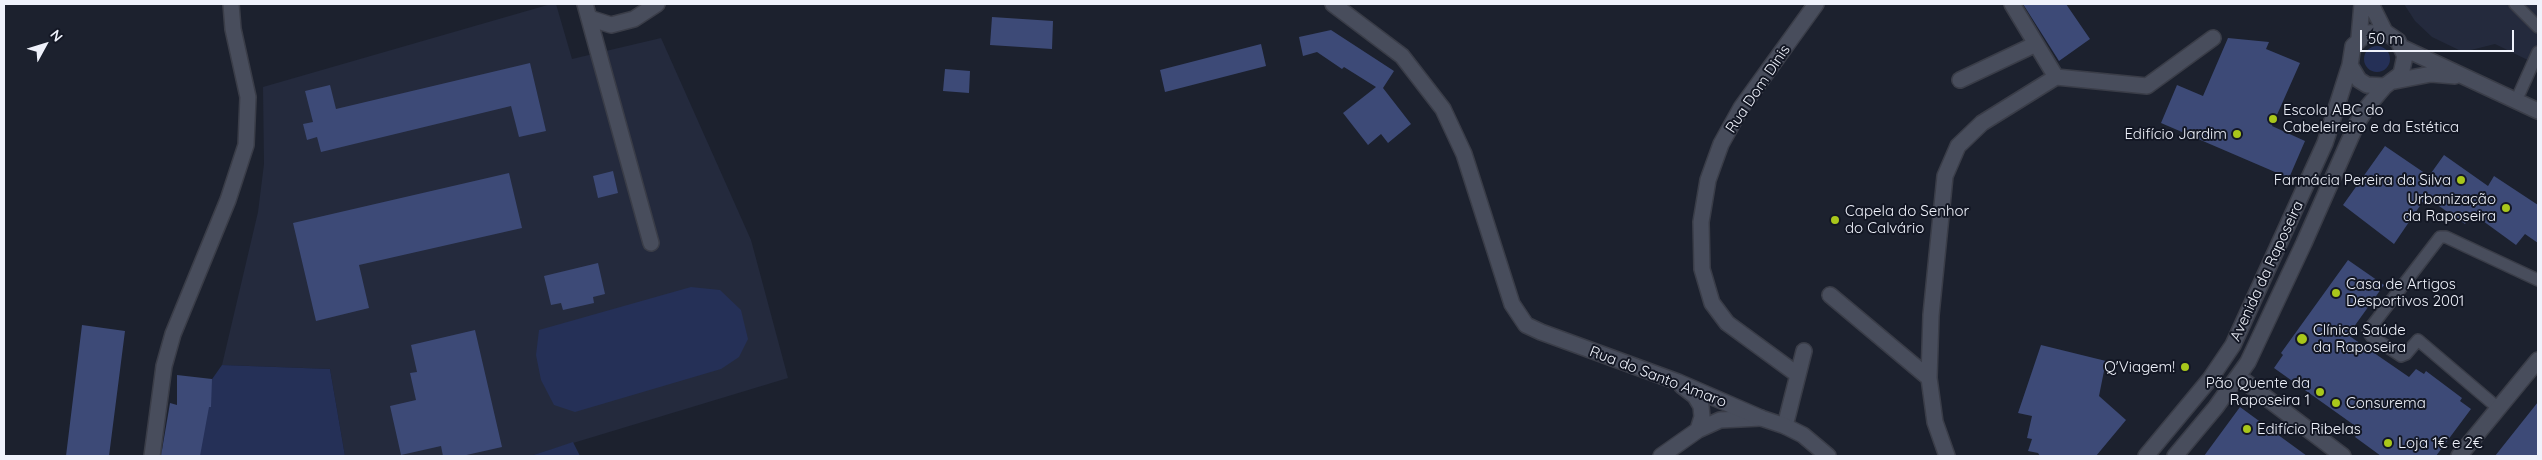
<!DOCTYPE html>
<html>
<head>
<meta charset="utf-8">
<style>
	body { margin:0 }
	#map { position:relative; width:2542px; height:460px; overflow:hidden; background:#1c212e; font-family:Quicksand,sans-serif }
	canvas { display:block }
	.frame { position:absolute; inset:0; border:5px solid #eff2fb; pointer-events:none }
	.north { position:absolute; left:20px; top:20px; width:50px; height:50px; -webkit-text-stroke:4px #131724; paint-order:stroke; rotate:51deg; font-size:14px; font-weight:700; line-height:20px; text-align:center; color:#eff2fb }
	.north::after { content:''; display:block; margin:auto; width:18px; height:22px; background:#eff2fb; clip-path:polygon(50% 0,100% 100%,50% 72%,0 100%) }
	.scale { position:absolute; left:2360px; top:30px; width:154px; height:22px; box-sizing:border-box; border:2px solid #eff2fb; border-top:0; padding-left:6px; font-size:15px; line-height:18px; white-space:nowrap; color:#eff2fb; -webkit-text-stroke:4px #131724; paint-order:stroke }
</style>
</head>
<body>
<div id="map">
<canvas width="2542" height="460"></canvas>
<div class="frame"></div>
<div class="north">N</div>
<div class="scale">50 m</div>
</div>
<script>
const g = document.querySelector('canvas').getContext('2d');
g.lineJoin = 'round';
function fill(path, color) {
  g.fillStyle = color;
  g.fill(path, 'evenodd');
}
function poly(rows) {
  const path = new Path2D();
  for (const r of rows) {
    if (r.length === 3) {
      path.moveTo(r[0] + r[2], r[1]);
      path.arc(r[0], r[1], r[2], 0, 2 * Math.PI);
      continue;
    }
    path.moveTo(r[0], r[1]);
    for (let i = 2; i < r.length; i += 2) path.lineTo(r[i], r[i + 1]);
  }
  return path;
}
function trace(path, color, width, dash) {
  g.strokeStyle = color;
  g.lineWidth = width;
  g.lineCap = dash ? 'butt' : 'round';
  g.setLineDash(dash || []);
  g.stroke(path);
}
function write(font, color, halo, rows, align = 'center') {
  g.font = font + ' Quicksand,sans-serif';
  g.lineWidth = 4;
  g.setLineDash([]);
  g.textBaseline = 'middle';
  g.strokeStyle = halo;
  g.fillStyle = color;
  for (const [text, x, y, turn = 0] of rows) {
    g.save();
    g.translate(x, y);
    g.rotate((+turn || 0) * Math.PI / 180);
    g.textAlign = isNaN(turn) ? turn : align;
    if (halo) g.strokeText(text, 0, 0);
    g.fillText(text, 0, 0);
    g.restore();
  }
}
const built = poly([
	[551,4,556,4,572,59,661,38,751,240,788,378,530,456,345,456,330,369,222,365,258,212,264,164,263,87],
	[2404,4,2538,4,2538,65,2495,44,2463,52,2432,37,2415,21]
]);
const green = poly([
	[2377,59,13],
	[691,287,720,290,741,310,748,339,739,357,721,369,575,412,554,405,541,380,536,355,539,330],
	[222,365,330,369,345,456,158,456],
	[573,442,580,456,530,456,552,449]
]);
const building = poly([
	[2023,4,2066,4,2090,39,2059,61],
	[992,17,1053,21,1052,49,990,45],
	[1331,30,1394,71,1383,88,1411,124,1388,143,1381,134,1368,145,1343,113,1376,87,1344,67,1342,69,1317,52,1303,56,1299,37],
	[2228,38,2269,42,2266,49,2300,63,2272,126,2305,141,2289,178,2161,123,2177,85,2203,96],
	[1261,44,1266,66,1165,92,1160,70],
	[530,63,546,131,519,137,511,106,321,152,317,137,307,140,303,124,313,122,305,91,330,85,336,109],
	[945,69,970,71,969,93,943,91],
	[2385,146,2429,176,2444,155,2488,186,2494,176,2538,205,2538,243,2525,234,2516,245,2472,213,2465,224,2426,197,2394,244,2343,205],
	[613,171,618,193,598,198,593,176],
	[509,173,522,228,359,265,369,308,316,321,293,223],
	[2348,260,2384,285,2348,335,2409,377,2416,369,2424,374,2426,371,2462,398,2460,401,2471,409,2436,456,2381,456,2355,437,2361,430,2274,368,2283,355,2281,353],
	[598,263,605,294,593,297,594,303,563,310,561,303,551,305,544,276],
	[82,325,125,331,109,456,66,456],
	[475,330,502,447,462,456,443,456,441,446,401,455,390,406,416,400,410,373,417,372,411,345],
	[2041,345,2106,361,2099,396,2126,420,2096,456,2040,456,2038,453,2028,451,2032,439,2027,438,2032,416,2018,413],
	[177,375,212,379,211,407,209,407,200,456,161,456,170,403,177,405],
	[2538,402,2538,456,2495,456],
	[2240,407,2281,437,2307,456,2204,456]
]);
const lane = poly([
	[2515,4,2538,27],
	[2516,101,2538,52],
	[2498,408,2418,340,2406,354,2401,356,2371,336,2368,331,2440,237,2446,237,2538,280]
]);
const street = poly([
	[585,4,651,243],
	[2012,4,2056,77],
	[589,18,611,25,634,19,657,4],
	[2056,77,2147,86,2213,38],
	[1960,80,2036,44],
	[1830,295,1929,378],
	[1798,375,1727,323,1712,303,1702,269,1701,222,1708,180,1721,144,1741,108,1816,4],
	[2239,377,2343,456],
	[1682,386,1695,396,1701,406,1702,417,1698,430],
	[1785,426,1804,351],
	[152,456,164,366,173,334,228,200,246,145,248,97,233,29,231,4],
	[1661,456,1698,430,1720,420,1761,418],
	[1947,456,1935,422,1929,378,1931,315,1945,176,1958,146,1982,123,2056,77],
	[2459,456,2538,360]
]);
const secondary = poly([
	[1333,4,1402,56,1443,109,1464,154,1512,304,1526,325,1541,332,1678,382,1761,418,1785,426,1803,435,1828,456],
	[2371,4,2385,32],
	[2359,38,2362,4],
	[2403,48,2538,111],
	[2395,81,2431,74,2455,76],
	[2146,456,2210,379,2233,345,2325,143,2350,65,2353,46,2367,33,2385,32,2398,41,2405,56,2401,74,2385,86,2367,85,2359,80,2350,65],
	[2175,456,2216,407,2248,362,2304,243,2357,123,2368,106,2385,86]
]);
const markers = [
	[2273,119,5,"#a9c71b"],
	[2237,134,5,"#a9c71b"],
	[2461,180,5,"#a9c71b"],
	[2506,208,5,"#a9c71b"],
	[1835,220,5,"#a9c71b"],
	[2336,293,5,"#a9c71b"],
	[2302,339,6,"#a9c71b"],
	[2185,367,5,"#a9c71b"],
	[2320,392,5,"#a9c71b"],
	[2336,403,5,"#a9c71b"],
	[2247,429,5,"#a9c71b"],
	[2388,443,5,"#a9c71b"]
];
const streetNames = [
	["Rua Dom Dinis",1758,89,-56],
	["Avenida da Raposeira",2267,271,-65],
	["Rua do Santo Amaro",1658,377,21]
];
const poiNames = [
	["Escola ABC do",2283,110],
	["Cabeleireiro e da Estética",2283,127],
	["Edifício Jardim",2227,134,"right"],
	["Farmácia Pereira da Silva",2451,180,"right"],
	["Urbanização",2496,199,"right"],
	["da Raposeira",2496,216,"right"],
	["Capela do Senhor",1845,211],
	["do Calvário",1845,228],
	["Casa de Artigos",2346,284],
	["Desportivos 2001",2346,301],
	["Clínica Saúde",2313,330],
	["da Raposeira",2313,347],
	["Q'Viagem!",2175,367,"right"],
	["Pão Quente da",2310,383,"right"],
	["Raposeira 1",2310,400,"right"],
	["Consurema",2346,403],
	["Edifício Ribelas",2257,429],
	["Loja 1€ e 2€",2398,443]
];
fill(built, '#242a3d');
fill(green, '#253057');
fill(building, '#3d4a77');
trace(lane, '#3a3d48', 14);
trace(street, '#3a3d48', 18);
trace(secondary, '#3a3d48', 18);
trace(lane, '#484d5c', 11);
trace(street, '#484d5c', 15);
trace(secondary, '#484d5c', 15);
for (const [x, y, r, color] of markers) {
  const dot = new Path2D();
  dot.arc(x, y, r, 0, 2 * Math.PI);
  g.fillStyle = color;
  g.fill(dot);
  trace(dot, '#131724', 2);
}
write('15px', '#eff2fb', '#131724', streetNames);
write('15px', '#eff2fb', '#131724', poiNames, 'left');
</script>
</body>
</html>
